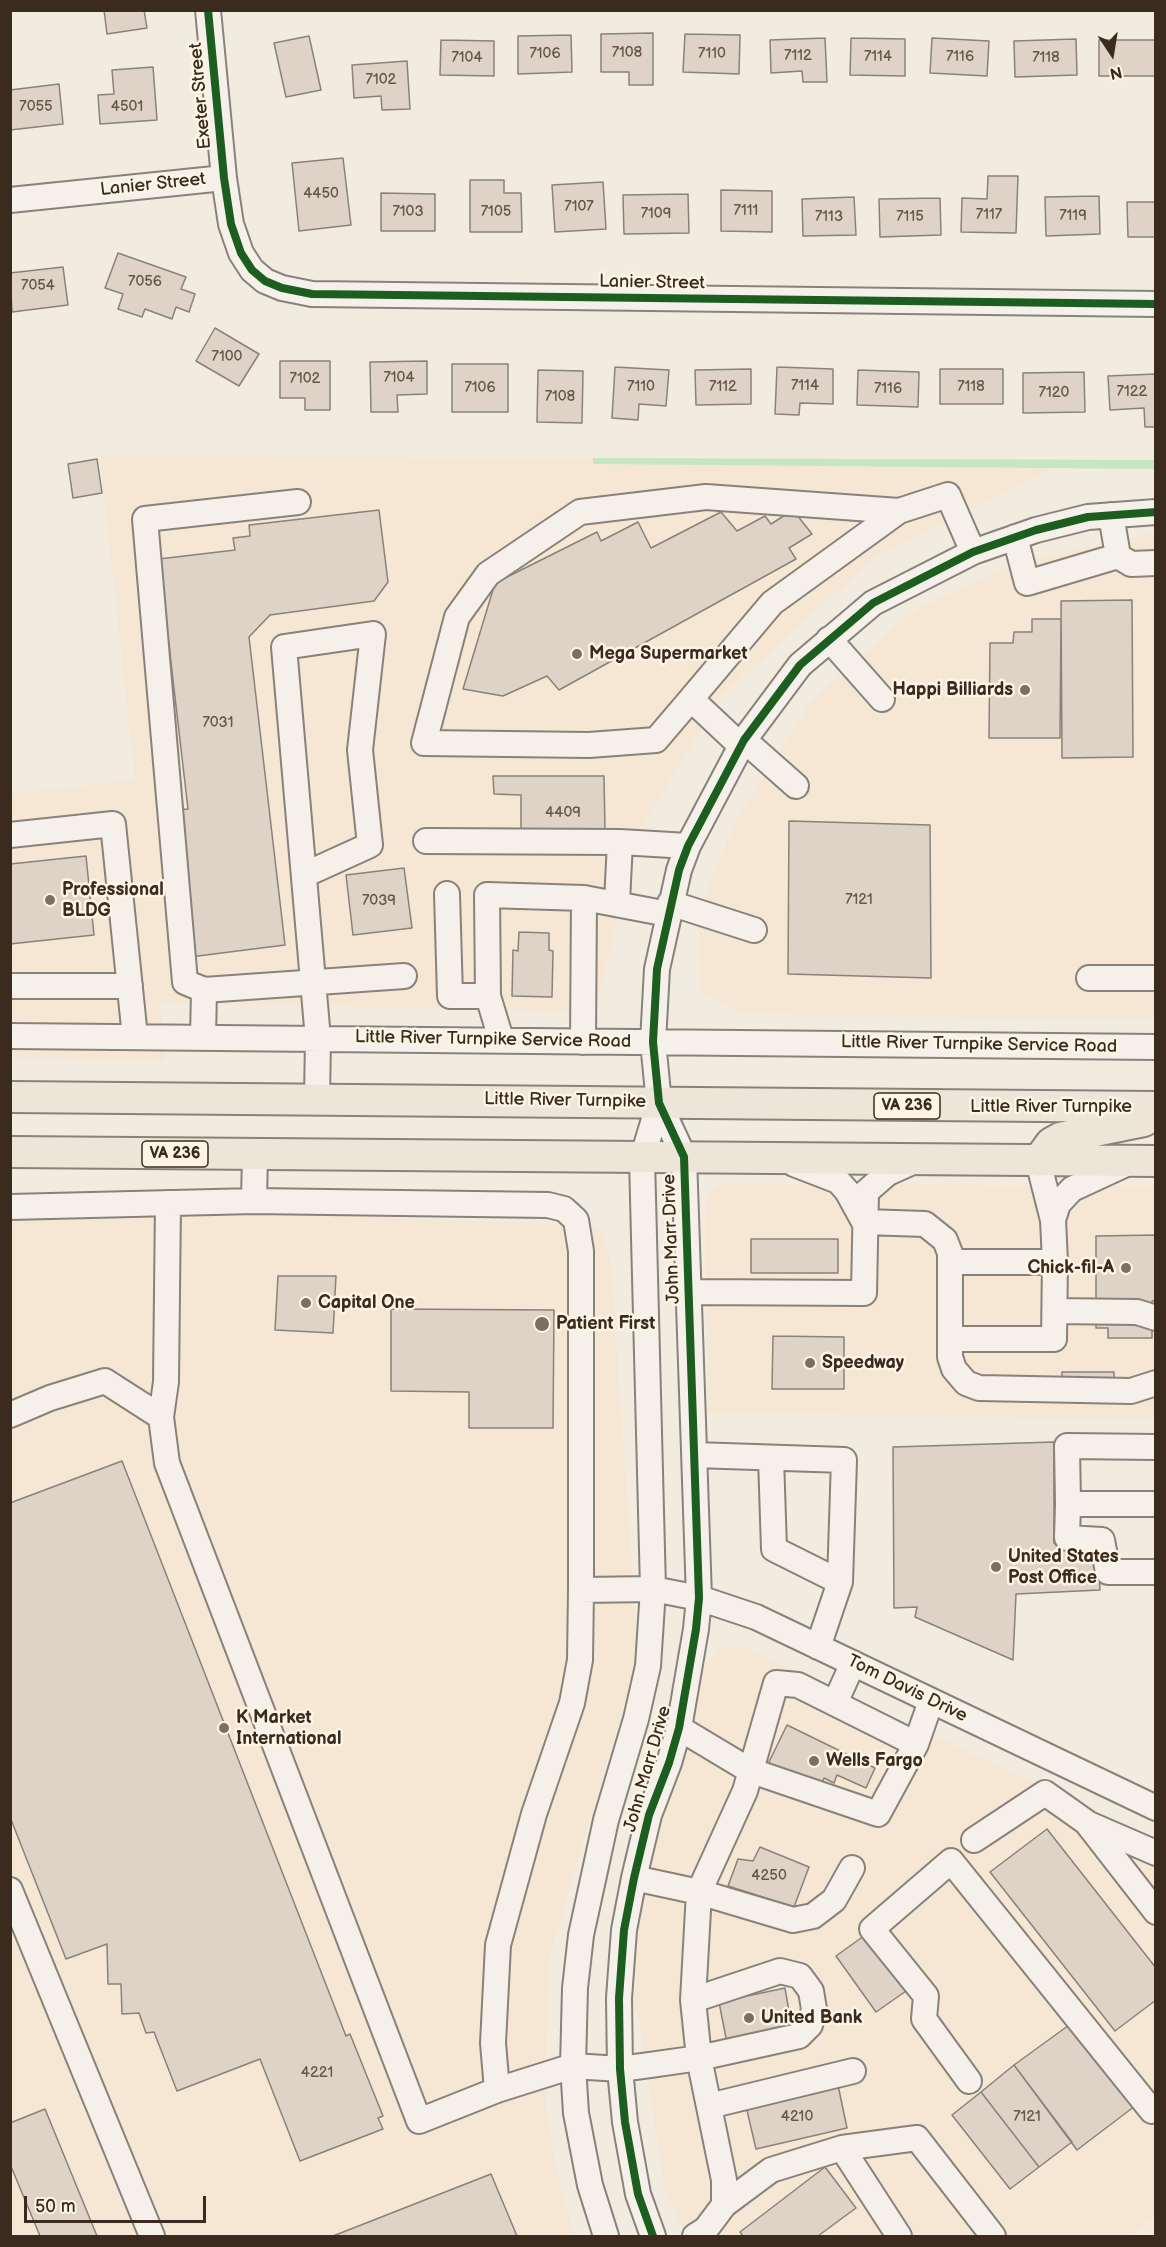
<!DOCTYPE html>
<html>
<head>
<meta charset="utf-8">
<style>
	body { margin:0 }
	#map { position:relative; width:1166px; height:2247px; overflow:hidden; background:#f2ebe0; font-family:"Balsamiq Sans",sans-serif }
	canvas { display:block }
	.frame { position:absolute; inset:0; border:12px solid #3b2a1e; pointer-events:none }
	.north { position:absolute; left:1082px; top:24px; width:60px; height:60px; -webkit-text-stroke:4px #fcf5e5; paint-order:stroke; rotate:168deg; font-size:16px; font-weight:700; line-height:24px; text-align:center; color:#3b2a1e }
	.north::after { content:''; display:block; margin:auto; width:21px; height:27px; background:#3b2a1e; clip-path:polygon(50% 0,100% 100%,50% 72%,0 100%) }
	.scale { position:absolute; left:24px; top:2196px; width:182px; height:27px; box-sizing:border-box; border:3px solid #3b2a1e; border-top:0; padding-left:8px; font-size:18px; line-height:21px; white-space:nowrap; color:#3b2a1e; -webkit-text-stroke:4px #fcf5e5; paint-order:stroke }
</style>
</head>
<body>
<div id="map">
<canvas width="1166" height="2247"></canvas>
<div class="frame"></div>
<div class="north">N</div>
<div class="scale">50 m</div>
</div>
<script>
const g = document.querySelector('canvas').getContext('2d');
g.lineJoin = 'round';
function fill(path, color) {
  g.fillStyle = color;
  g.fill(path, 'evenodd');
}
function poly(rows) {
  const path = new Path2D();
  for (const r of rows) {
    path.moveTo(r[0], r[1]);
    for (let i = 2; i < r.length; i += 2) path.lineTo(r[i], r[i + 1]);
  }
  return path;
}
function trace(path, color, width, dash) {
  g.strokeStyle = color;
  g.lineWidth = width;
  g.lineCap = dash ? 'butt' : 'round';
  g.setLineDash(dash || []);
  g.stroke(path);
}
function write(font, color, halo, rows, align = 'center') {
  g.font = font + ' "Balsamiq Sans",sans-serif';
  g.lineWidth = 5;
  g.setLineDash([]);
  g.textBaseline = 'middle';
  g.strokeStyle = halo;
  g.fillStyle = color;
  for (const [text, x, y, turn = 0] of rows) {
    g.save();
    g.translate(x, y);
    g.rotate((+turn || 0) * Math.PI / 180);
    g.textAlign = isNaN(turn) ? turn : align;
    if (halo) g.strokeText(text, 0, 0);
    g.fillText(text, 0, 0);
    g.restore();
  }
}
const built = poly([
	[100,456,593,458,593,464,1052,468,876,557,723,694,640,829,597,1004,578,1011,160,1003,165,1060,11,1057,11,794,135,780],
	[1155,533,1155,1020,741,1014,701,990,698,912,735,822,811,701,917,609,1018,562],
	[720,1184,1155,1186,1155,1419,708,1413,705,1205,710,1192],
	[10,1197,220,1211,597,1226,610,1254,638,1657,549,1957,545,2107,561,2190,574,2236,11,2236],
	[744,1647,1155,1839,1155,2217,1131,2236,686,2236,665,2191,638,2014,626,2001,639,1884,706,1665,722,1649]
]);
const green = poly([
	[593,458,1155,460,1156,469,593,464]
]);
const building = poly([
	[104,10,144,10,147,28,107,34,104,10],
	[653,33,653,85,629,85,629,72,601,72,601,34,653,33],
	[685,34,740,35,739,74,683,72,685,34],
	[571,35,572,72,518,74,518,36,571,35],
	[309,36,321,90,286,97,274,43,309,36],
	[825,38,827,82,803,82,802,71,771,73,770,40,825,38],
	[851,38,905,39,905,76,850,75,851,38],
	[932,38,989,41,987,76,930,73,932,38],
	[1076,39,1077,75,1015,77,1014,41,1076,39],
	[441,40,494,41,494,76,440,75,441,40],
	[1099,40,1156,40,1156,76,1099,76,1099,40],
	[407,61,410,109,382,110,381,96,354,98,352,65,407,61],
	[153,67,157,120,100,124,98,95,114,94,112,70,153,67],
	[59,84,63,124,10,130,10,90,59,84],
	[343,158,351,225,299,231,292,163,343,158],
	[988,176,1018,176,1016,233,961,232,962,198,987,199,988,176],
	[470,180,504,180,504,193,521,193,522,232,470,232,470,180],
	[603,182,606,229,555,232,552,185,603,182],
	[721,190,772,191,772,232,721,231,721,190],
	[381,193,435,194,435,231,381,231,381,193],
	[688,194,689,233,624,234,623,195,688,194],
	[1099,196,1100,234,1046,236,1045,197,1099,196],
	[854,197,856,235,803,236,802,199,854,197],
	[940,198,941,235,880,237,879,199,940,198],
	[1127,202,1156,202,1156,237,1128,237,1127,202],
	[118,253,186,277,181,289,195,294,189,312,176,307,172,319,145,309,142,317,118,309,123,294,105,288,118,253],
	[63,267,68,305,12,312,10,273,63,267],
	[215,328,259,354,239,386,196,361,215,328],
	[280,361,330,361,330,410,305,410,305,398,280,398,280,361],
	[427,361,427,394,397,395,398,412,371,412,370,362,427,361],
	[452,364,508,364,508,412,452,412,452,364],
	[615,367,669,370,666,406,639,404,638,420,612,418,615,367],
	[777,367,833,369,833,404,800,403,799,415,775,414,777,367],
	[751,369,751,404,696,405,695,370,751,369],
	[940,369,1003,369,1003,404,940,404,940,369],
	[538,370,583,371,582,423,537,422,538,370],
	[858,370,919,372,918,407,857,405,858,370],
	[1084,372,1085,412,1023,413,1023,373,1084,372],
	[1156,374,1156,427,1145,427,1144,408,1110,410,1108,376,1156,374],
	[97,459,102,493,73,498,68,464,97,459],
	[379,510,388,582,374,601,270,615,249,637,285,945,190,957,173,810,188,809,159,559,235,550,233,538,250,536,249,525,379,510],
	[793,510,812,534,789,548,796,559,559,690,547,676,503,696,463,689,495,583,597,532,601,541,638,522,651,548,721,512,737,531,765,516,771,524,793,510],
	[1132,600,1133,757,1062,758,1061,601,1132,600],
	[1032,619,1061,619,1060,738,989,738,990,643,1013,643,1014,632,1032,632,1032,619],
	[493,776,604,776,605,831,521,831,521,795,494,794,493,776],
	[789,821,930,825,931,978,788,974,789,821],
	[86,856,94,935,10,944,10,864,86,856],
	[404,868,412,928,353,935,346,875,404,868],
	[519,932,549,933,549,950,553,951,552,997,512,996,513,950,518,951,519,932],
	[1156,1235,1156,1301,1152,1301,1152,1338,1108,1338,1108,1328,1096,1328,1096,1236,1156,1235],
	[751,1239,838,1239,838,1273,751,1273,751,1239],
	[278,1276,336,1276,333,1333,275,1330,278,1276],
	[391,1309,554,1310,553,1428,469,1428,469,1392,391,1391,391,1309],
	[773,1336,844,1337,844,1389,772,1389,773,1336],
	[1062,1372,1114,1372,1114,1400,1061,1399,1062,1372],
	[1054,1442,1054,1543,1098,1544,1100,1590,1016,1594,1013,1660,915,1617,917,1607,894,1608,893,1447,1054,1442],
	[122,1461,346,2036,350,2034,383,2116,378,2118,383,2129,300,2161,260,2059,177,2091,154,2032,146,2033,139,2013,122,2014,121,1984,108,1984,107,1944,66,1959,10,1817,10,1503,122,1461],
	[787,1725,875,1768,866,1788,837,1775,834,1783,824,1778,819,1790,767,1766,787,1725],
	[1047,1829,1156,1968,1156,2000,1115,2031,990,1872,1047,1829],
	[760,1847,809,1867,794,1907,728,1886,738,1859,753,1861,760,1847],
	[868,1933,909,1989,876,2012,836,1956,868,1933],
	[785,1988,792,2029,727,2043,719,2002,785,1988],
	[1076,2020,1139,2103,1077,2150,1014,2065,1076,2020],
	[1014,2065,1072,2142,1039,2167,981,2092,1014,2065],
	[838,2085,847,2128,756,2149,746,2106,838,2085],
	[981,2092,1039,2167,1010,2189,952,2115,981,2092],
	[45,2109,97,2236,40,2236,10,2164,10,2123,45,2109],
	[825,2167,856,2208,818,2236,743,2236,740,2232,825,2167],
	[491,2174,517,2236,333,2236,491,2174]
]);
const minor = poly([
	[208,10,224,178,231,224,241,253,252,270,265,281,282,288,312,294,1156,304],
	[10,200,224,178],
	[1015,537,1027,583,1118,556,1111,515],
	[1118,556,1131,564,1156,563],
	[829,639,882,699],
	[691,699,656,740,589,745,424,743,457,617,488,574,580,512,706,497,899,511],
	[744,740,796,786],
	[741,746,691,699,772,603,899,511,948,495,973,552],
	[10,835,113,824,135,1037],
	[426,841,620,842,688,846],
	[304,875,370,845,360,750,373,634,284,647,318,1039,317,1099],
	[447,894,450,996,488,996],
	[584,898,668,914],
	[617,902,620,842],
	[670,903,754,930],
	[1089,978,1156,978],
	[10,986,130,986],
	[204,990,185,982,145,519,298,502],
	[10,1036,1156,1047],
	[203,1038,204,990,404,976],
	[501,1039,488,996,487,895,584,898,583,1042],
	[1038,1161,1053,1220,1055,1262],
	[794,1164,838,1181,847,1191,864,1222],
	[254,1201,255,1154],
	[168,1203,166,1382,161,1417,167,1463,419,2121,497,2090,493,2043,498,1945,534,1814,572,1703,580,1660,581,1590,653,1589,699,1598,756,1617,1156,1808],
	[10,1207,254,1201,548,1205,564,1209,576,1220,581,1251,581,1590],
	[1053,1220,1058,1204,1072,1189,1128,1163],
	[864,1222,925,1224,945,1240,950,1253,950,1339,1054,1339,1055,1262,951,1262],
	[690,1292,864,1293,866,1192,888,1173,917,1160],
	[1055,1311,1137,1312,1156,1318],
	[950,1339,950,1357,954,1369,966,1383,979,1388,1131,1391,1156,1383],
	[10,1415,50,1398,105,1381,161,1417],
	[1156,1447,1067,1446,1068,1504,1156,1504],
	[695,1455,844,1460,840,1582,818,1647],
	[771,1458,774,1549,840,1582],
	[1068,1504,1067,1538,1102,1540,1108,1572,1156,1572],
	[835,1703,853,1663],
	[679,1728,749,1770,878,1814,916,1744],
	[1089,1824,1156,1853],
	[974,1840,1045,1793,1086,1822,1156,1912],
	[634,1878,699,1892,793,1920,813,1916,834,1900,852,1868],
	[10,1890,152,2236],
	[969,2081,924,2019,926,1996,872,1929,951,1861,1152,2111],
	[497,2090,573,2066,620,2069,650,2065,699,2058,799,2036,810,2025,814,2009,811,1991,800,1976,780,1971,693,2000],
	[709,2106,853,2071],
	[724,2205,771,2170,842,2148],
	[606,2236,590,2185,576,2113,573,2066,575,1988,581,1935,606,1820,636,1719,648,1666,653,1589,642,1159,659,1103],
	[653,2236,638,2194,625,2122,620,2069,619,1998,624,1930,634,1878,649,1815,669,1763,679,1728,696,1629,699,1598,684,1157,659,1103,653,1042,657,969,679,870,688,846,744,740,800,665,873,603,973,552,1036,530,1088,517,1156,512],
	[695,2236,706,2229,724,2205,724,2180,699,2058,693,2000,699,1892,745,1791,776,1683,798,1685,916,1744,931,1701],
	[899,2236,842,2148,917,2138,993,2236]
]);
const major = poly([
	[10,1097,1156,1107],
	[10,1152,1156,1161],
	[1038,1161,1051,1143,1060,1138,1144,1121]
]);
const cycleway = poly([
	[208,10,224,178,231,224,241,253,252,270,265,281,282,288,312,294,1156,304],
	[653,2236,638,2194,625,2122,620,2069,619,1998,624,1930,634,1878,649,1815,669,1763,679,1728,696,1629,699,1598,684,1157,659,1103,653,1042,657,969,679,870,688,846,744,740,800,665,873,603,973,552,1036,530,1088,517,1156,512]
]);
const markers = [
	[577,654,6,"#7b6e62"],
	[1025,690,6,"#7b6e62"],
	[50,900,6,"#7b6e62"],
	[1126,1268,6,"#7b6e62"],
	[306,1303,6,"#7b6e62"],
	[542,1324,8,"#7b6e62"],
	[810,1363,6,"#7b6e62"],
	[996,1567,6,"#7b6e62"],
	[224,1728,6,"#7b6e62"],
	[814,1761,6,"#7b6e62"],
	[749,2018,6,"#7b6e62"]
];
const numberNames = [
	["7108",627,53],
	["7106",545,54],
	["7110",712,54],
	["7112",798,56],
	["7114",878,57],
	["7116",960,57],
	["7104",467,58],
	["7118",1046,58],
	["7102",381,80],
	["7055",36,107],
	["4501",127,107],
	["4450",321,194],
	["7107",579,207],
	["7111",746,211],
	["7103",408,212],
	["7105",496,212],
	["7109",656,214],
	["7117",989,215],
	["7119",1073,216],
	["7113",829,217],
	["7115",910,217],
	["7056",145,282],
	["7054",38,286],
	["7100",227,357],
	["7104",399,378],
	["7102",305,379],
	["7114",805,386],
	["7110",641,387],
	["7112",723,387],
	["7118",971,387],
	["7106",480,388],
	["7116",888,389],
	["7122",1132,392],
	["7120",1054,393],
	["7108",560,397],
	["7031",218,723],
	["4409",563,813],
	["7121",859,900],
	["7039",379,901],
	["4250",769,1876],
	["4221",317,2073],
	["4210",797,2117],
	["7121",1027,2117]
];
const shields = [
	[907,1106,66],
	[175,1154,66]
];
const shieldNames = [
	["VA 236",907,1106],
	["VA 236",175,1154]
];
const streetNames = [
	["Exeter Street",201,96,-95],
	["Lanier Street",153,185,-6],
	["Lanier Street",652,283,1],
	["Little River Turnpike Service Road",493,1040,1],
	["Little River Turnpike Service Road",979,1045,1],
	["Little River Turnpike",565,1101,1],
	["Little River Turnpike",1051,1107],
	["John Marr Drive",672,1239,-92],
	["Tom Davis Drive",907,1689,26],
	["John Marr Drive",648,1769,-74]
];
const poiNames = [
	["Mega Supermarket",589,654],
	["Happi Billiards",1013,690,"right"],
	["Professional",62,890],
	["BLDG",62,911],
	["Chick-fil-A",1114,1268,"right"],
	["Capital One",318,1303],
	["Patient First",556,1324],
	["Speedway",822,1363],
	["United States",1008,1557],
	["Post Office",1008,1578],
	["K Market",236,1718],
	["International",236,1739],
	["Wells Fargo",826,1761],
	["United Bank",761,2018]
];
fill(built, '#f5e7d3');
fill(green, '#c5e6c3');
fill(building, '#ded3c6');
trace(building, '#88827a', 1.5);
trace(minor, '#88827a', 28);
trace(major, '#88827a', 34);
trace(minor, '#f5f1ea', 24);
trace(major, '#ece5d8', 30);
trace(cycleway, '#1b5e20', 8);
for (const [x, y, r, color] of markers) {
  const dot = new Path2D();
  dot.arc(x, y, r, 0, 2 * Math.PI);
  g.fillStyle = color;
  g.fill(dot);
  trace(dot, '#fcf5e5', 2);
}
write('15px', '#66564a', null, numberNames);
for (const [x, y, w] of shields) {
  const box = new Path2D();
  box.roundRect(x - w / 2, y - 13, w, 26, 4.5);
  g.fillStyle = '#fcf5e5';
  g.fill(box);
  trace(box, '#3b2a1e', 1.5);
}
write('bold 16px', '#3b2a1e', null, shieldNames);
write('18px', '#3b2a1e', '#fcf5e5', streetNames);
write('bold 18px', '#3b2a1e', '#fcf5e5', poiNames, 'left');
</script>
</body>
</html>
